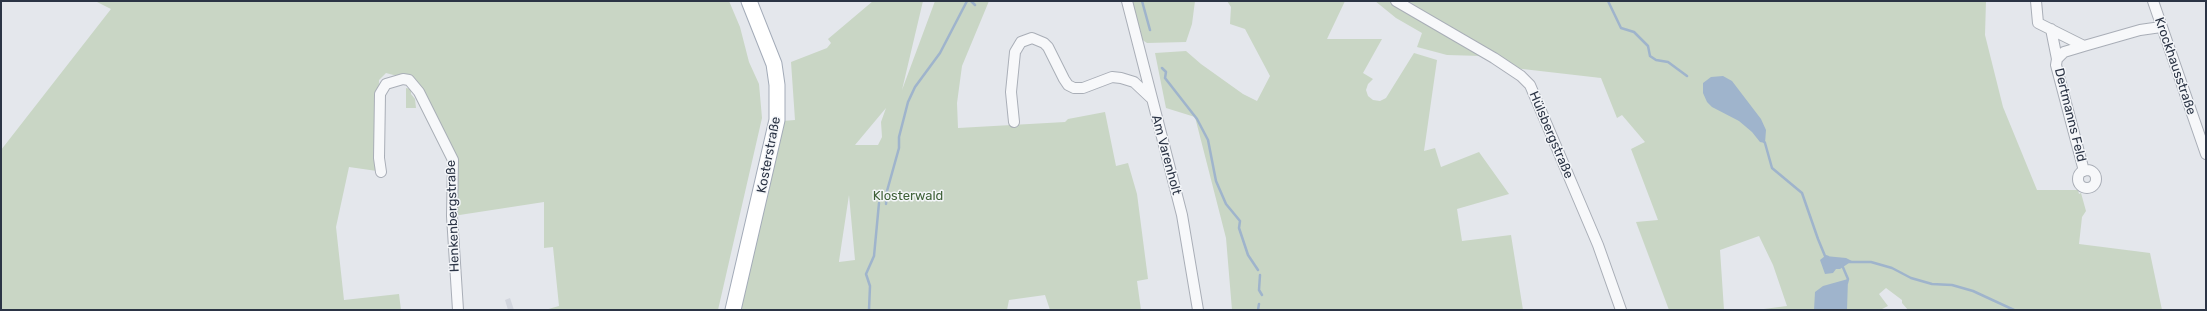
<!DOCTYPE html>
<html>
<head>
<meta charset="utf-8">
<style>
	body { margin:0 }
	#map { position:relative; width:2207px; height:311px; overflow:hidden; background:#e4e7ec; font-family:Rubik,sans-serif }
	canvas { display:block }
	.frame { position:absolute; inset:0; border:2px solid #2b3445; pointer-events:none }
</style>
</head>
<body>
<div id="map">
<canvas width="2207" height="311"></canvas>
<div class="frame"></div>
</div>
<script>
const g = document.querySelector('canvas').getContext('2d');
g.lineJoin = 'round';
function fill(path, color) {
  g.fillStyle = color;
  g.fill(path, 'evenodd');
}
function poly(rows) {
  const path = new Path2D();
  for (const r of rows) {
    if (r.length === 3) {
      path.moveTo(r[0] + r[2], r[1]);
      path.arc(r[0], r[1], r[2], 0, 2 * Math.PI);
      continue;
    }
    path.moveTo(r[0], r[1]);
    for (let i = 2; i < r.length; i += 2) path.lineTo(r[i], r[i + 1]);
  }
  return path;
}
function trace(path, color, width, dash) {
  g.strokeStyle = color;
  g.lineWidth = width;
  g.lineCap = dash ? 'butt' : 'round';
  g.setLineDash(dash || []);
  g.stroke(path);
}
function write(font, color, halo, rows, align = 'center') {
  g.font = font + ' Rubik,sans-serif';
  g.lineWidth = 3;
  g.setLineDash([]);
  g.textBaseline = 'middle';
  g.strokeStyle = halo;
  g.fillStyle = color;
  for (const [text, x, y, turn = 0] of rows) {
    g.save();
    g.translate(x, y);
    g.rotate((+turn || 0) * Math.PI / 180);
    g.textAlign = isNaN(turn) ? turn : align;
    if (halo) g.strokeText(text, 0, 0);
    g.fillText(text, 0, 0);
    g.restore();
  }
}
const built = poly([
	[510,298,514,310,508,310,505,300]
]);
const green = poly([
	[95,1,729,1,740,27,749,62,759,84,762,118,718,310,545,310,559,306,553,247,544,248,544,202,453,216,455,170,416,81,386,73,379,80,377,171,349,167,336,227,344,300,399,294,401,310,1,310,1,150,111,9],
	[873,1,923,1,902,90,935,1,989,1,962,66,957,103,958,128,1065,122,1068,119,1105,112,1116,166,1128,163,1137,194,1148,279,1137,281,1141,310,1050,310,1045,295,1009,300,1007,310,739,310,782,121,795,120,791,62,827,48,831,43,828,39],
	[886,108,881,122,882,137,878,145,855,145],
	[849,195,855,260,839,262,839,261],
	[1131,1,1195,1,1192,24,1186,42,1147,43,1141,39],
	[1227,1,1345,1,1327,39,1382,39,1363,73,1373,79,1368,84,1366,90,1368,96,1373,100,1380,101,1386,98,1414,53,1437,60,1424,151,1435,148,1441,167,1479,152,1509,194,1457,209,1462,241,1511,235,1523,310,1232,310,1226,238,1195,117,1166,108,1155,53,1186,51,1201,64,1243,94,1257,101,1270,76,1245,29,1230,24,1231,7],
	[1375,1,1389,1,1482,56,1447,55,1417,47,1422,33,1396,18],
	[1404,1,1986,1,1985,35,2003,107,2037,190,2078,190,2079,194,2081,193,2086,211,2082,217,2079,244,2150,253,2162,310,1908,310,1902,303,1902,300,1886,288,1879,294,1888,306,1880,310,1756,310,1787,306,1773,265,1759,236,1720,250,1724,310,1669,310,1636,222,1658,220,1631,149,1645,142,1622,115,1617,118,1601,78,1514,68],
	[406,88,411,89,411,94,415,99,416,108,406,108]
]);
const water = poly([
	[1723,76,1732,81,1761,119,1766,130,1765,143,1760,142,1752,132,1739,121,1712,107,1707,102,1703,93,1703,83,1711,77],
	[1825,256,1846,258,1852,261,1840,269,1836,269,1833,273,1825,274,1820,260],
	[1848,279,1847,310,1814,310,1815,292,1823,286]
]);
const stream = poly([
	[971,1,975,5],
	[1142,1,1150,30],
	[1608,1,1621,28,1634,32,1648,46,1650,56,1656,60,1668,62,1687,76],
	[1162,68,1166,72,1165,78,1197,119,1208,140,1216,181,1226,204,1240,221,1239,228,1248,255,1258,270],
	[1763,140,1765,143,1772,168,1802,193,1818,239,1825,256,1828,257],
	[886,204,887,191,899,148,899,137,908,102,915,87,940,53,967,1],
	[1849,262,1871,262,1892,268,1911,278,1932,284,1952,285,1973,291,2014,310],
	[1842,265,1848,279,1847,283],
	[1260,275,1259,290,1262,295],
	[869,310,870,286,866,274,874,256,879,203],
	[1258,310,1259,304]
]);
const street = poly([
	[1127,1,1182,215,1198,310],
	[1396,1,1494,58,1521,76,1530,85,1598,245,1621,310],
	[2036,1,2038,23,2084,46,2140,30,2161,27],
	[2153,1,2206,154],
	[2051,29,2057,59,2056,65,2084,171],
	[2057,59,2064,52,2084,46],
	[1014,122,1011,92,1015,52,1021,42,1032,38,1044,43,1048,47,1064,79,1068,85,1074,88,1083,88,1112,77,1121,78,1134,82,1151,98],
	[2087,179,9],
	[381,172,379,158,380,94,386,84,403,79,409,80,419,92,453,160,452,216,458,310]
]);
const primary = poly([
	[733,310,777,120,777,85,774,64,749,1]
]);
const streetNames = [
	["Krockhausstraße",2175,66,71],
	["Dertmanns Feld",2070,115,76],
	["Hülsbergstraße",1551,135,67],
	["Kosterstraße",769,155,-79],
	["Am Varenholt",1166,155,75],
	["Henkenbergstraße",453,216,-92]
];
const parkNames = [
	["Klosterwald",908,196]
];
fill(built, '#d2d6de');
fill(green, '#c9d6c5');
fill(water, '#9fb4cc');
trace(stream, '#9fb4cc', 2.5);
trace(street, '#a9aeb7', 12);
trace(primary, '#a3abb8', 17);
trace(street, '#f7f8fa', 10);
trace(primary, '#fff', 15);
write('13px', '#2b3445', '#f4f6f9', streetNames);
write('13px', '#3f6138', '#f4f6f9', parkNames);
</script>
</body>
</html>
